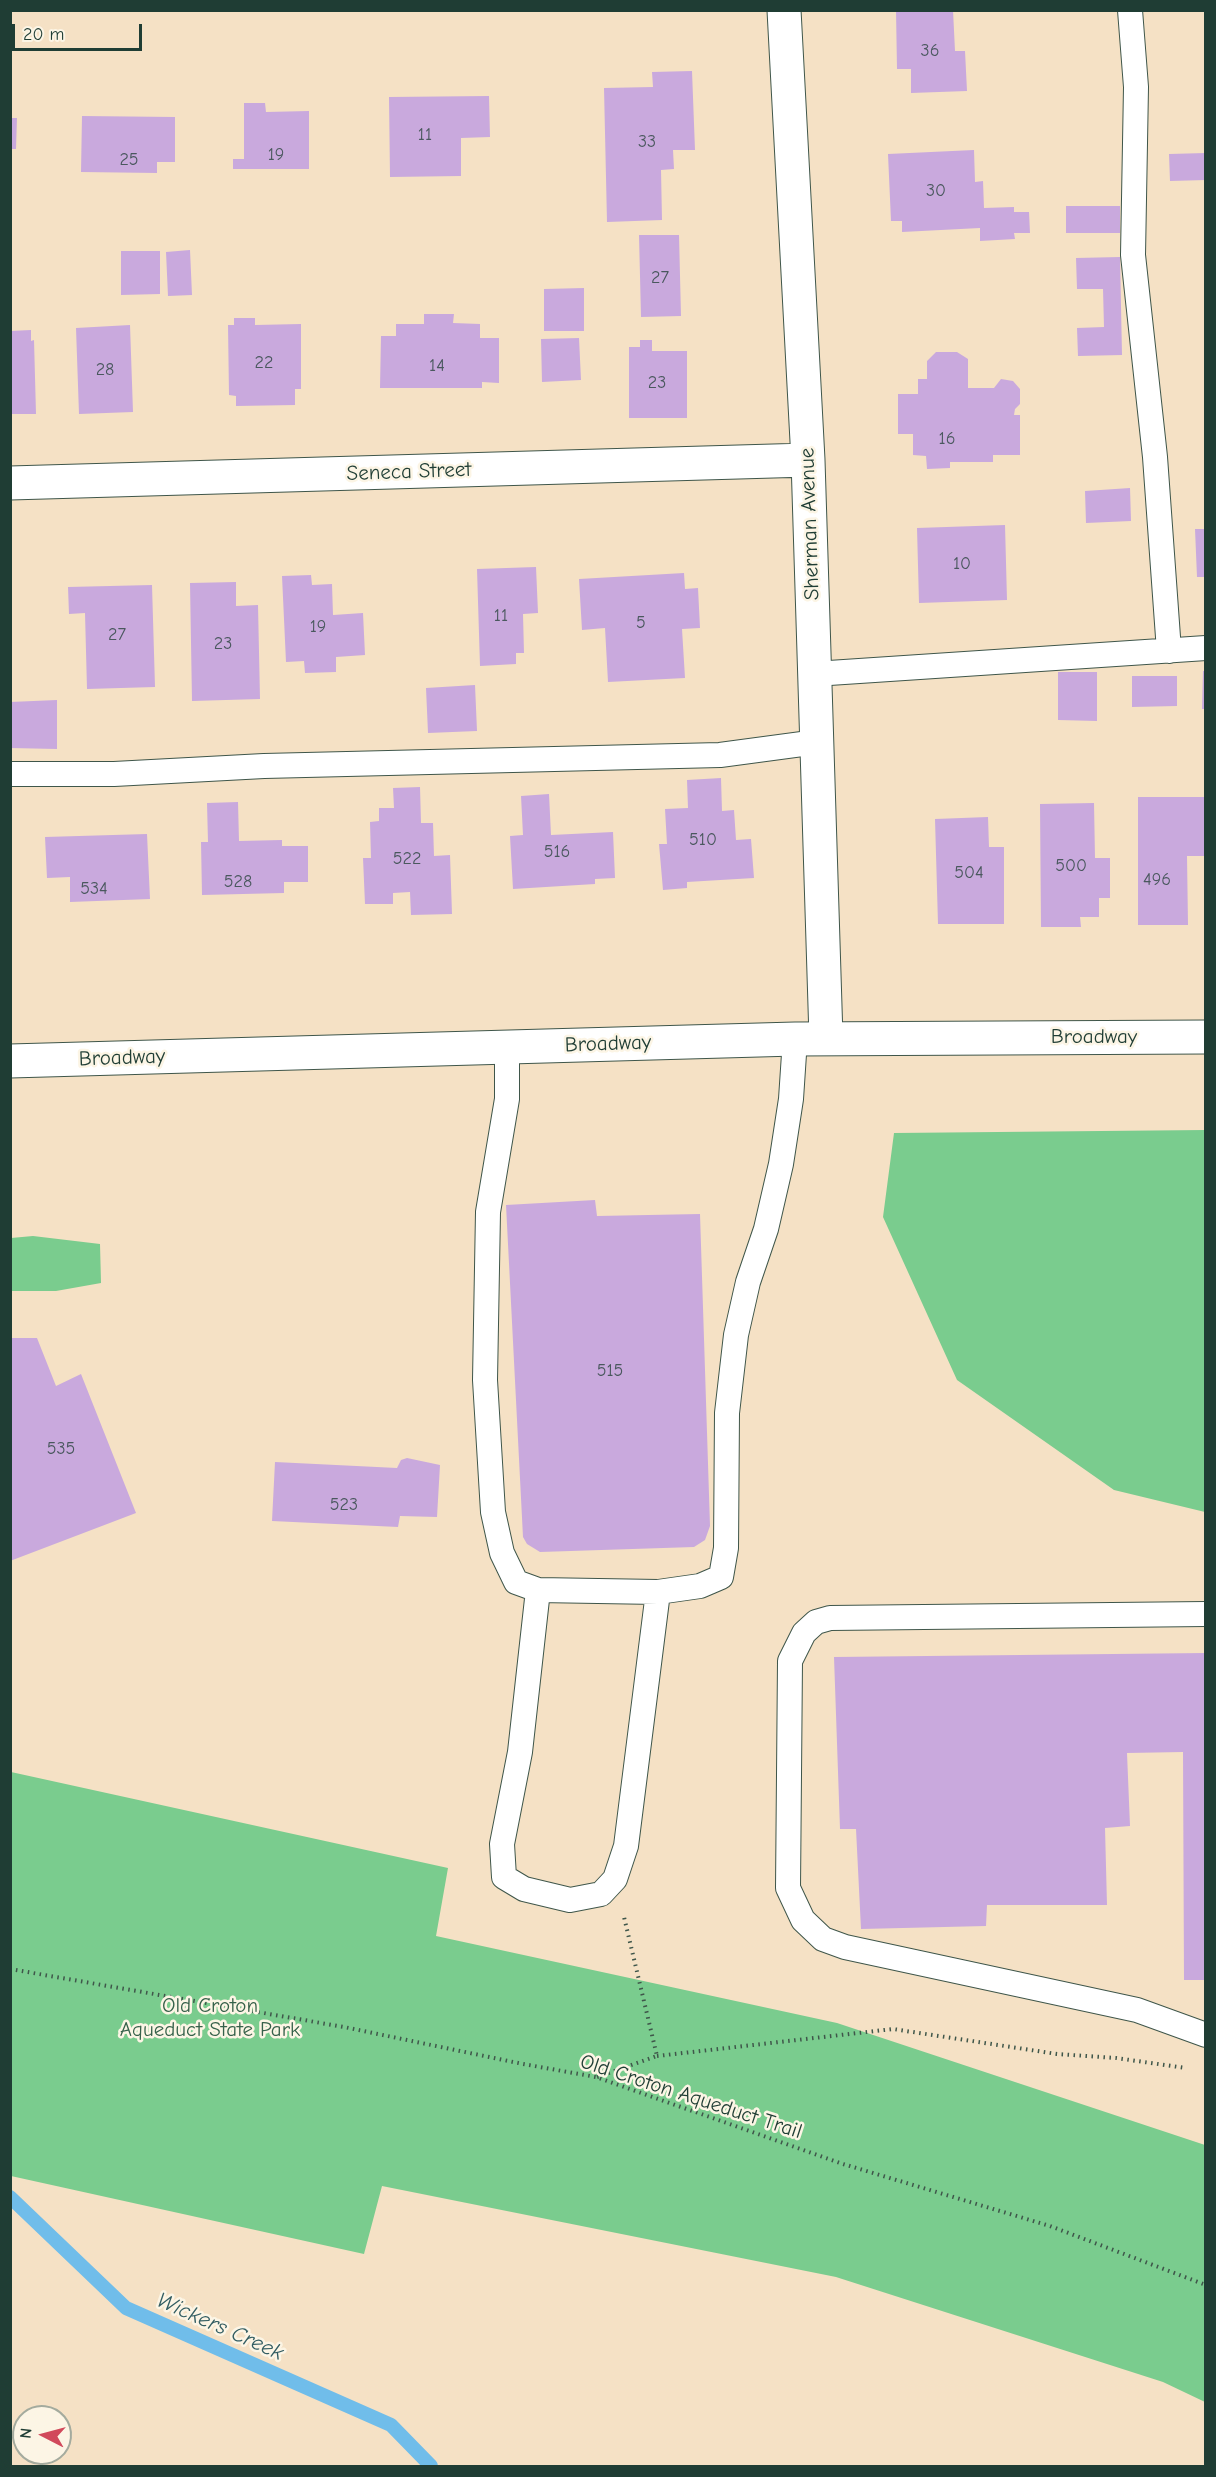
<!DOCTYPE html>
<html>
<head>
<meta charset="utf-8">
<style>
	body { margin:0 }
	#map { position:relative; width:1216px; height:2477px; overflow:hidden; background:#f5e1c5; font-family:"Comic Neue",sans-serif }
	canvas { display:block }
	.frame { position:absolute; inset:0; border:12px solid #1f3d34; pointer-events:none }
	.north { position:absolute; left:12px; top:2405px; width:60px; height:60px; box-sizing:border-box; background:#fcf5e5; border:2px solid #a4ab9e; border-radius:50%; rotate:276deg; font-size:16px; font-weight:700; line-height:24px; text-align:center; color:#1f3d34 }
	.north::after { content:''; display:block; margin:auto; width:21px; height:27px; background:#d1495b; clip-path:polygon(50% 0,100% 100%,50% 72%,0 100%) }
	.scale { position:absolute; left:12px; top:24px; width:130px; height:27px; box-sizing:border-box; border:3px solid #1f3d34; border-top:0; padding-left:8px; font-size:18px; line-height:21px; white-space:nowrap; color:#1f3d34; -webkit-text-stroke:4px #fcf5e5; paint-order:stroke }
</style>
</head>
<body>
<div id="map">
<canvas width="1216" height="2477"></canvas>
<div class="frame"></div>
<div class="north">N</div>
<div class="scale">20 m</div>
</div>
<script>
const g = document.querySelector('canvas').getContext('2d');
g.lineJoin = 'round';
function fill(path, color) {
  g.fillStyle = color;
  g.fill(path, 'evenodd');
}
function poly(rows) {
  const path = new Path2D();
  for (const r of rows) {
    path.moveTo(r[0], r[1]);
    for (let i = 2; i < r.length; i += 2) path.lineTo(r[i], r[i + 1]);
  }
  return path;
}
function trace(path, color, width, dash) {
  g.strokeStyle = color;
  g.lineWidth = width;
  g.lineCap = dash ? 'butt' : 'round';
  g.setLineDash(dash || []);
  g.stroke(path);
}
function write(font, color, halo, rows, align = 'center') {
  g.font = font + ' "Comic Neue",sans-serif';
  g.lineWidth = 5;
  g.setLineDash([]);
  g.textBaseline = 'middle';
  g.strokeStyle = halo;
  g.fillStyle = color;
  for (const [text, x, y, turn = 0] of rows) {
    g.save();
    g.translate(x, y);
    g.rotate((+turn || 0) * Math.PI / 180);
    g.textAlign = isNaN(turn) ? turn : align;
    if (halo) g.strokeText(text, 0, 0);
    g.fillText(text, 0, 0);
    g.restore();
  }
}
const green = poly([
	[1205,1130,1206,1130,1205,1512,1114,1490,957,1380,883,1217,894,1133],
	[33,1236,100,1244,101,1283,56,1291,11,1291,11,1238],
	[11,1772,448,1868,436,1936,837,2023,1205,2145,1205,2402,1163,2382,836,2277,382,2186,364,2254,11,2176]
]);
const stream = poly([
	[10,2197,126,2308,391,2425,431,2466]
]);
const building = poly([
	[896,10,953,10,955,51,965,51,967,91,911,93,911,69,897,69],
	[692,71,695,150,673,150,674,169,661,170,662,220,607,222,604,88,653,87,652,72],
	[489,96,490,137,461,138,461,176,390,177,389,97],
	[244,103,265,103,266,112,309,111,309,169,233,169,233,159,244,159],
	[82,116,175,117,175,162,157,162,157,173,81,172],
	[10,118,17,118,16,149,10,149],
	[974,150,975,182,983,181,984,208,1014,207,1014,212,1029,212,1030,233,1014,233,1015,239,980,241,980,228,902,232,902,221,891,221,888,154],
	[1206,153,1206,180,1170,181,1169,154],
	[1066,206,1120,206,1120,233,1066,233],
	[639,235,679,235,681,316,641,317],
	[190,250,192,295,168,296,166,252],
	[121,251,160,251,160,294,121,295],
	[1120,257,1122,355,1078,356,1077,328,1104,327,1103,289,1077,289,1076,258],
	[584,288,584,331,544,331,544,289],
	[424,314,454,314,453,323,480,324,480,338,499,338,499,383,482,382,482,388,380,388,381,336,396,336,396,324,424,324],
	[234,318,255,318,255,325,301,324,301,389,295,389,295,405,236,406,236,396,229,395,228,325,234,325],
	[130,325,133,412,79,414,76,328],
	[31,330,31,341,34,340,36,414,10,414,10,331],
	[579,338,581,380,542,382,541,339],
	[640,340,652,340,652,351,687,351,687,418,629,418,629,347,640,347],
	[936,352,957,352,968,359,968,388,994,388,1001,379,1013,381,1020,389,1020,404,1015,409,1014,415,1020,415,1020,455,993,455,993,462,950,462,950,468,927,469,926,456,913,455,913,434,898,434,898,394,918,394,918,379,927,379,927,361],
	[1130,488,1131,521,1086,523,1085,491],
	[1005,525,1007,600,919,603,917,528],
	[1195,529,1206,529,1206,577,1197,577],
	[536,567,538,613,523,614,524,653,516,653,516,664,480,666,477,569],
	[684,573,685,589,698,588,700,628,682,629,685,678,608,682,605,628,582,630,579,579],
	[311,575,312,585,332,584,333,615,363,613,365,655,336,657,336,672,305,673,304,661,286,662,282,576],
	[236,582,236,606,258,605,260,699,192,701,190,583],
	[152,585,155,687,87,689,85,613,69,614,68,587],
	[1203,671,1206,671,1206,709,1202,709],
	[1058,672,1097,672,1097,721,1058,720],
	[1132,676,1177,676,1177,706,1132,707],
	[475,685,477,731,428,733,426,688],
	[57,700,57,749,10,748,10,702],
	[721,778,722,811,734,810,736,840,751,839,754,878,687,882,687,888,663,890,659,844,667,844,665,809,688,808,687,780],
	[420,787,421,823,433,823,434,856,450,855,452,914,411,915,410,892,393,893,393,904,365,904,363,858,371,858,370,822,379,821,379,808,394,808,393,788],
	[549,794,551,835,613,832,615,878,595,879,595,884,513,889,510,836,523,835,521,796],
	[1138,797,1206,797,1206,856,1187,856,1188,925,1138,925],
	[238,802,239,841,282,840,282,846,308,846,308,882,284,882,284,893,202,895,201,842,208,842,207,803],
	[1094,803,1095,858,1110,858,1110,898,1099,898,1099,917,1080,917,1081,927,1041,927,1040,804],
	[988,817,989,847,1004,847,1004,924,938,924,935,819],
	[147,834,150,899,70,902,70,877,47,878,45,837],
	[595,1200,597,1216,700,1214,710,1526,705,1540,694,1547,540,1552,527,1544,523,1537,506,1205],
	[10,1338,37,1338,56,1386,81,1374,136,1513,10,1561],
	[407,1458,440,1465,437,1517,400,1516,398,1527,272,1521,275,1462,397,1468,401,1460],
	[1206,1653,1206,1980,1184,1980,1183,1752,1127,1753,1130,1826,1105,1828,1107,1905,987,1905,986,1926,861,1929,856,1829,840,1829,834,1657]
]);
const path = poly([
	[10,1969,344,2027,523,2064,596,2077,843,2164,1050,2226,1206,2285],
	[657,2056,893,2029,1057,2054,1116,2058,1186,2068],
	[597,2077,657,2056,624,1917]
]);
const lane = poly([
	[1130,10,1136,87,1133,255,1155,457,1169,651],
	[814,674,1206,648],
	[10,774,114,774,264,766,720,755,817,742],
	[507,1047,507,1099,488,1212,485,1380,493,1512,502,1553,516,1582,538,1590,520,1752,502,1844,504,1877,524,1889,570,1900,601,1894,615,1879,626,1846,658,1592],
	[538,1590,658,1592,700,1586,721,1577,726,1548,727,1413,736,1335,748,1282,766,1229,781,1164,791,1099,795,1039],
	[1206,1614,830,1618,816,1622,804,1633,790,1661,788,1888,803,1920,823,1939,845,1947,1137,2010,1206,2035]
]);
const street = poly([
	[784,10,808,460,826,1038],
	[10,483,808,460]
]);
const primary = poly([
	[10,1061,795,1039,1206,1037]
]);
const numberNames = [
	["36",930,51],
	["11",425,135],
	["33",647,142],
	["19",276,155],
	["25",129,160],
	["30",936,191],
	["27",660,278],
	["22",264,363],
	["14",437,366],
	["28",105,370],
	["23",657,383],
	["16",947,439],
	["10",962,564],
	["11",501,616],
	["5",641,623],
	["19",318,627],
	["27",117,635],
	["23",223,644],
	["510",703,840],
	["516",557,852],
	["522",407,859],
	["500",1071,866],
	["504",969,873],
	["496",1157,880],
	["528",238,882],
	["534",94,889],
	["515",610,1371],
	["535",61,1449],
	["523",344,1505]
];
const streetNames = [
	["Seneca Street",409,472,-2],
	["Sherman Avenue",810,524,-92],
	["Broadway",1094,1037],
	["Broadway",608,1044,-2],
	["Broadway",122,1058,-2],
	["Old Croton Aqueduct Trail",691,2097,18]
];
const parkNames = [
	["Old Croton",210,2006],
	["Aqueduct State Park",210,2030]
];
const waterNames = [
	["Wickers Creek",220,2327,24]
];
fill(green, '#7acc8e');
trace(stream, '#70bdea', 14);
fill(building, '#c9a9dd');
trace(lane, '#3f564a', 26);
trace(street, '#3f564a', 35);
trace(primary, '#3f564a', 35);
trace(path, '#3f564a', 4, [1.5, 4.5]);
trace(lane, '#fff', 24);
trace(street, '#fff', 33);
trace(primary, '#fff', 33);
write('18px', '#4a585e', null, numberNames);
write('21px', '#1f3d34', '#fcf5e5', streetNames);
write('21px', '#36614a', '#fcf5e5', parkNames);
write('italic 22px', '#335d62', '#fcf5e5', waterNames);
</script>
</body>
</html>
